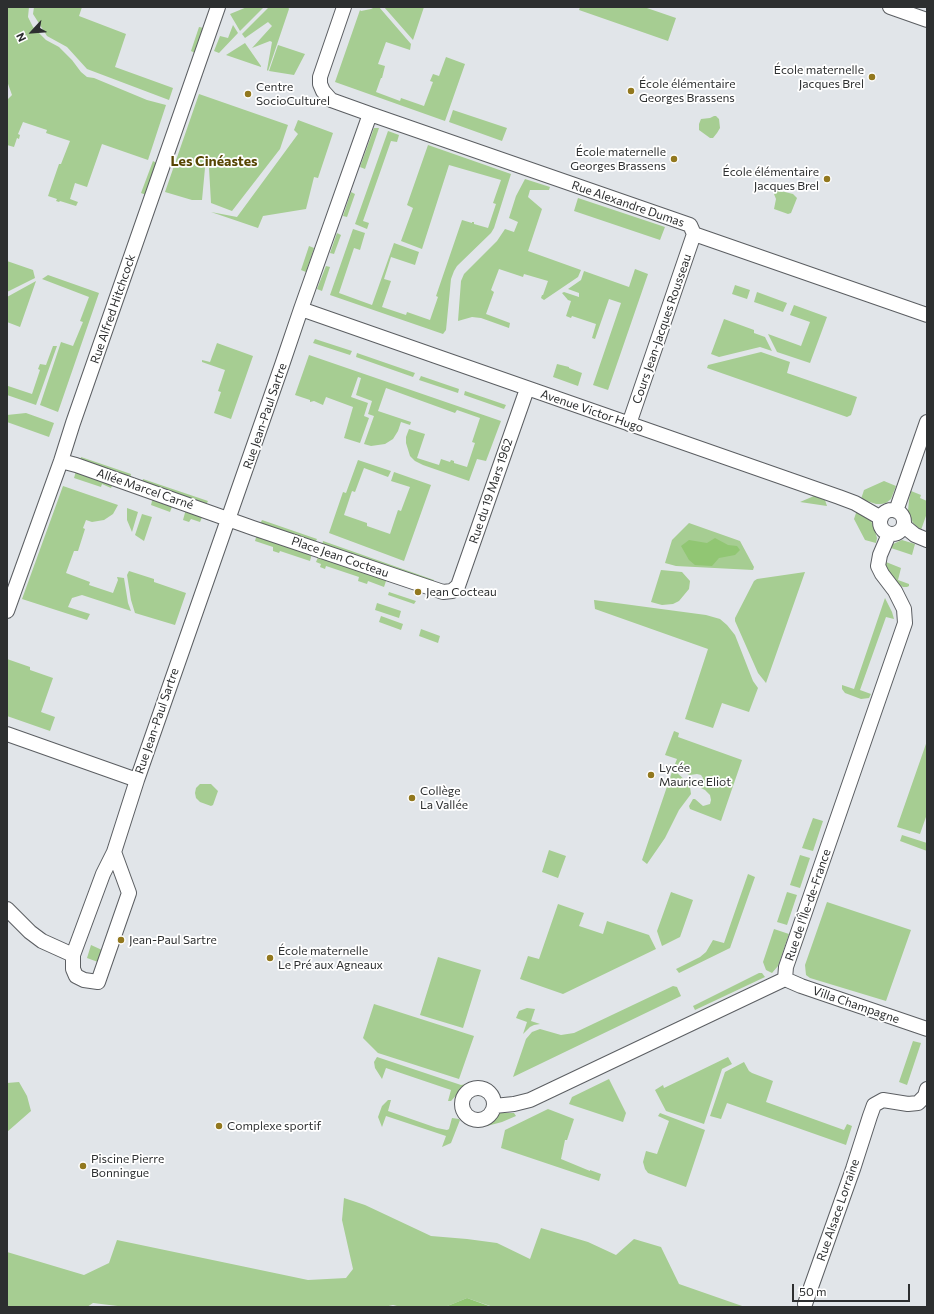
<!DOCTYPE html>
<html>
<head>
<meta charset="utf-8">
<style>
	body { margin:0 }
	#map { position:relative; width:934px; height:1314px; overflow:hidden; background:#e1e5e9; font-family:Commissioner,sans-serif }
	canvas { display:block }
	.frame { position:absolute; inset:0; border:8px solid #2d2f30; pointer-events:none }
	.north { position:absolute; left:12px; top:12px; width:40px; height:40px; -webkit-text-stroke:3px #fff; paint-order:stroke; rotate:244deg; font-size:11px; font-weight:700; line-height:16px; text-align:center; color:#2d2f30 }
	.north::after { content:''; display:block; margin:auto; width:14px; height:18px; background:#2d2f30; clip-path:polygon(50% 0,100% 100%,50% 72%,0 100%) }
	.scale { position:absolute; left:792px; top:1284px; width:118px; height:18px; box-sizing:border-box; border:2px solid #2d2f30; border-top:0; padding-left:5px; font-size:12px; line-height:14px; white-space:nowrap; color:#2d2f30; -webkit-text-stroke:3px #fff; paint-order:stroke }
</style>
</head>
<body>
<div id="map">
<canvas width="934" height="1314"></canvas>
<div class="frame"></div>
<div class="north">N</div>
<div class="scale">50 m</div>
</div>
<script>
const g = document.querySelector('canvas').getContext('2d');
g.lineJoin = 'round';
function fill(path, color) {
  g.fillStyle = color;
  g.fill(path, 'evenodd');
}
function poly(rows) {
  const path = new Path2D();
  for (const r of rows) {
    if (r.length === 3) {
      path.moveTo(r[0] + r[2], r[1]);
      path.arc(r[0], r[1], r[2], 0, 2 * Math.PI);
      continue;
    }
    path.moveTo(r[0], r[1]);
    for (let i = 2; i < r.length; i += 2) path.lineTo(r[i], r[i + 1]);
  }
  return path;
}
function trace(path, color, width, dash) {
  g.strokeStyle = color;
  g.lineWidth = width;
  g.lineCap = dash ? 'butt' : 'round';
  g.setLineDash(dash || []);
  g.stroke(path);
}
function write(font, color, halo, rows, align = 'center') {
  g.font = font + ' Commissioner,sans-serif';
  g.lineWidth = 3.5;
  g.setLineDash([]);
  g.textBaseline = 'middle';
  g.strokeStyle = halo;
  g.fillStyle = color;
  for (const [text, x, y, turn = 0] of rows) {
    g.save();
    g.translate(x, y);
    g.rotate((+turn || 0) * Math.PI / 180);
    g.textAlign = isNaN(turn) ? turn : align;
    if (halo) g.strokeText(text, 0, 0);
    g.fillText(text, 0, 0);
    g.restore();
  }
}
const green = poly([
	[7,7,29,7,28,17,33,27,46,40,59,47,72,60,81,72,87,77,94,78,147,100,166,105,148,160,102,144,87,187,75,183,70,199,78,202,76,206,60,201,59,202,56,201,57,199,48,196,59,164,61,164,70,141,46,133,47,130,23,122,18,134,20,135,19,139,17,138,14,147,7,145,7,100,12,95,7,81],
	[34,7,82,7,79,16,126,34,115,67,173,88,169,100,87,69,67,47,47,36,33,14],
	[247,7,264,7,240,31,230,14],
	[269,7,288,7,289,9,268,71,267,70,272,42,270,41,252,48,272,26,268,22,245,38,242,34],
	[375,7,379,7,411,44,410,50,386,42,378,64,385,66,382,78,381,78,376,92,400,101,401,98,424,106,433,82,430,81,433,74,439,76,446,57,465,64,445,121,335,82,360,10,361,11,371,9],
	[384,7,424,7,413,40],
	[580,7,644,7,676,18,668,41,579,10],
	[233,25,238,33,219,53,214,51,220,36,228,38],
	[199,27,204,28,195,53,191,51],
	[245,43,261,66,261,67,226,55],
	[278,45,305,54,294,75,269,71],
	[199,94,288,125,280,149,232,211,211,203,209,168,205,168,202,200,192,200,165,192],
	[453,110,507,128,502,141,449,122],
	[714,116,716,116,719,119,720,128,717,133,713,138,710,138,699,130,699,124,701,119,710,118],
	[298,120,333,133,318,178,314,177,306,209,263,216,258,228,211,212,237,217,298,134,294,130],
	[374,128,379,128,365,169,360,167],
	[388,131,399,135,397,142,391,141,363,221,369,223,367,229,355,224],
	[428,145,511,174,494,228,491,233,457,266,454,271,451,279,446,330,443,334,330,295,353,229,365,233,360,250,354,248,339,293,372,305,394,243,419,252,415,265,391,257,384,279,391,281,382,307,406,315,407,312,430,320,438,297,436,296,462,220,472,223,472,222,474,222,474,224,488,228,496,204,493,203,501,180,449,165,422,249,401,241,413,208,407,205],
	[153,161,158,164,146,195,141,193],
	[525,179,550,187,549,190,530,190,528,197,542,209,528,251,581,270,578,277,544,300,541,298,542,295,543,295,548,281,524,274,523,277,499,269,491,290,494,292,486,314,510,323,509,328,481,318,472,317,458,321,461,281,464,274,497,241,505,229,514,232,518,222,509,218,516,196],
	[777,190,793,194,797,198,791,213,788,214,774,209,776,199,774,194],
	[351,192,355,194,347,217,343,216],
	[578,198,665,227,660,240,574,211],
	[337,233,341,235,334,254,330,253],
	[309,246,314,248,306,272,301,270],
	[7,261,33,270,35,278,7,292],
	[326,266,330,267,322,291,317,289],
	[635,269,648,274,608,390,593,385,621,303,609,299,595,339,592,338,596,324,572,316,571,318,566,316,571,301,568,300,562,293,564,292,579,297,579,293,568,289,581,280,584,271,629,287],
	[48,275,99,293,58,412,40,405,61,342,73,346,83,322,80,321,89,297,42,279],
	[36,281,20,327,7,322,7,297],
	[735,285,750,290,747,299,732,294],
	[757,292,787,303,783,312,754,302],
	[794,305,827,317,810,363,777,352,768,334,801,346,810,322,790,315],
	[724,319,754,330,754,333,765,337,772,351,760,347,719,357,711,354],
	[315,339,352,351,350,355,313,343],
	[217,343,253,356,231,419,214,413,221,392,218,391,225,370,202,362,202,360,210,362],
	[53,346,57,346,36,405,7,395,8,386,32,394,40,370,38,369,40,364,46,365],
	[761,352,790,362,787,373,857,397,851,415,847,417,707,368,708,365],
	[357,353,415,373,413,377,356,357],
	[309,355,501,421,486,461,477,459,469,481,423,465,415,461,410,456,406,443,406,437,409,429,425,434,417,458,439,465,441,459,450,462,451,460,454,461,454,463,467,467,475,443,472,442,480,418,457,410,455,413,386,388,378,411,411,422,410,425,401,422,398,431,393,439,385,444,371,446,364,444,374,416,368,414,372,401,356,395,361,378,358,377,351,397,368,403,364,416,369,418,360,443,344,438,353,407,326,397,323,405,314,401,310,402,310,400,295,395],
	[557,364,569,367,569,368,582,373,578,386,553,377],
	[421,376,459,389,458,393,419,380],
	[465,391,506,405,504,409,464,395],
	[26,413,54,423,49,437,7,422,7,415],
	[81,457,131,474,130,479,80,461],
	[358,460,391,471,388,477,364,468,355,492,352,491,344,515,367,523,367,526,390,534,398,510,401,511,410,487,391,481,394,472,431,485,404,561,329,533,343,492,346,493],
	[76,471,113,484,111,488,102,484,101,487,74,478],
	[143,479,208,501,206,505,142,483],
	[884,481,896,486,891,499,886,503,881,504,876,504,861,499,864,490],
	[63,486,118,505,113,514,104,520,92,522,86,520,83,528,85,529,78,551,74,551,66,573,90,582,89,585,113,593,118,580,117,577,124,578,128,603,131,611,82,595,72,598,68,607,90,614,87,620,22,599],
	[911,491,921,495,920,498,927,501,927,513,921,530,913,523,908,511,909,500],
	[814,496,825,500,827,506,800,502],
	[153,497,173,504,170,512,151,505],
	[127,508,138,512,132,532,127,520],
	[186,509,203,515,200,522,191,519,189,522,183,520],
	[857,510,870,518,875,531,877,538,876,543,865,540,854,519],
	[142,514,152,517,144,541,135,535],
	[262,520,317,539,315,543,260,524],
	[689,523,740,541,754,567,753,570,676,566,665,563,672,540],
	[257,534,312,553,310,561,280,551,279,553,273,551,273,547,255,541],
	[902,540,915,544,912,555,891,548,893,544],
	[323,541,434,580,433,584,322,545],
	[319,555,387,578,384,587,368,581,367,584,358,581,359,577,326,566,325,569,320,567,321,564,316,562],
	[886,562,901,568,898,580,909,584,909,586,907,587,903,587,897,583,885,566],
	[661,570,682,572,690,581,689,589,679,601,673,604,662,605,651,602],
	[129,571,154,579,154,582,186,593,175,625,135,613,131,600,127,575],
	[805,572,766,683,758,673,735,621,735,618,754,581,757,579],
	[389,592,416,601,414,604,388,595],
	[885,598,892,612,894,619,886,617,860,690,871,694,869,698,861,699,845,693,842,689,842,685,854,689],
	[594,600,706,615,720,619,727,625,735,635,753,681,758,688,749,712,722,703,713,728,685,719,708,649,595,609],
	[377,603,401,611,399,618,375,610],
	[381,616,403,624,401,630,379,622],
	[421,629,440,636,438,643,419,636],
	[7,659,30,667,30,670,53,678,41,712,55,717,50,731,7,716],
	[674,731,679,733,678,737,742,760,721,821,690,809,689,806,693,799,695,799,703,806,710,804,711,800,710,795,705,790,701,788,700,784,702,782,703,778,701,775,697,774,690,775,685,773,675,764,677,759,665,755],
	[927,741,927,814,920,834,897,827],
	[673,769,687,782,690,787,691,794,679,810,665,838,647,864,642,860],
	[200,784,211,784,218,791,213,805,211,806,200,802,196,798,195,793,196,788],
	[813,818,823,821,813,851,802,848],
	[902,835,927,843,927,851,900,841],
	[549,850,566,856,558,878,542,872],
	[800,855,810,858,800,888,790,885],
	[748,874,755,877,730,948,679,973,676,969,700,957,706,952,713,940,724,943],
	[671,892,693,900,680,937,662,946,657,931],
	[787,892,797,895,787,925,777,922],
	[827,902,911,930,886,1001,810,978,806,975,805,965],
	[558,904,584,913,579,926,603,934,607,921,649,935,656,949,563,994,520,979,528,956,539,959],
	[774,929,789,934,778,966,772,973,766,970,763,962],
	[91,945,102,950,98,962,87,958],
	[438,957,481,970,463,1028,420,1015],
	[759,973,762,973,765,977,695,1010,693,1006],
	[673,986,677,987,681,996,513,1077,526,1039,532,1032,540,1029,561,1035,574,1033],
	[374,1004,474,1036,459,1079,378,1053,363,1038],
	[527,1008,535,1009,531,1021,540,1024,534,1025,530,1027,523,1034,527,1022,516,1018,519,1011],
	[913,1041,921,1043,907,1085,899,1082],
	[377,1057,461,1085,472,1083,461,1090,451,1101,448,1101,451,1090,386,1068,382,1079,375,1068,374,1062],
	[728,1057,732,1064,722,1069,704,1124,666,1111,655,1090,663,1085,664,1088],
	[744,1062,749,1071,752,1073,773,1081,766,1102,844,1130,847,1124,852,1126,846,1145,727,1103,721,1119,710,1116,725,1072],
	[609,1079,626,1113,623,1122,569,1104,572,1097],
	[19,1082,27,1096,31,1111,7,1132,7,1083],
	[388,1100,391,1100,388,1111,437,1128,447,1130,449,1129,452,1118,459,1119,460,1120,451,1143,442,1147,446,1136,386,1116,382,1127,378,1117,382,1106],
	[548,1109,574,1119,567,1140,565,1140,561,1159,590,1171,590,1170,601,1174,599,1181,501,1148,505,1130],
	[500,1113,514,1113,516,1116,502,1122,487,1126,486,1124,492,1120,495,1115],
	[660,1113,705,1130,686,1187,648,1173,645,1169,643,1162,646,1151,657,1154,669,1121,658,1116],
	[344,1198,365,1205,431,1236,467,1239,497,1243,530,1259,541,1228,588,1242,616,1255,634,1239,661,1247,679,1284,745,1307,493,1307,467,1298,445,1307,401,1307,393,1305,384,1307,126,1307,93,1303,87,1307,7,1307,7,1252,84,1275,109,1263,117,1240,308,1280,346,1278,353,1269,342,1220]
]);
const forest = poly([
	[715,538,728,545,737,546,740,550,735,555,719,558,712,566,695,565,689,560,681,546,689,540,707,543],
	[467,1298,489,1306,493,1307,445,1307]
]);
const minor = poly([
	[890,7,927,20],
	[370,114,690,225,694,234,927,315],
	[301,309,839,497,855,503,881,518],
	[629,424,694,234],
	[61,461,76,465,253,528,443,592,452,591,458,586,527,389],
	[892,522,12],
	[896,511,927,422],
	[904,526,915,535,927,540],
	[7,611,61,461,73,423,218,7],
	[7,734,137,780],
	[114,852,129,893,98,982,84,980,76,976,73,969,73,955,103,874,114,852,137,780,282,365,301,309,370,114,331,100,323,91,320,84,320,77,344,7],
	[7,909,30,932,42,941,73,955],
	[785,979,786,967,905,623,904,609,895,591,882,574,878,566,880,555,889,534],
	[785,979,801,986,927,1029],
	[478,1104,16],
	[494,1106,514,1104,530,1100,785,979],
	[805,1304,853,1169,870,1116,874,1105,883,1100,908,1104,918,1103,925,1096,927,1089]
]);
const markers = [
	[872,77,4,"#92781e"],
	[631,91,4,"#92781e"],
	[248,94,4,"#92781e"],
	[674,159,4,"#92781e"],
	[827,179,4,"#92781e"],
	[418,592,4,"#92781e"],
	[651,775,4,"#92781e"],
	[412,798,4,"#92781e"],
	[121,940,4,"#92781e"],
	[270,958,4,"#92781e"],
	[219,1126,4,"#92781e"],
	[83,1166,4,"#92781e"]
];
const poiNames = [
	["École maternelle",864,70,"right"],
	["Jacques Brel",864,84,"right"],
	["École élémentaire",639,84],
	["Georges Brassens",639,98],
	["Centre",256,87],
	["SocioCulturel",256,101],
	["École maternelle",666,152,"right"],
	["Georges Brassens",666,166,"right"],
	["École élémentaire",819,172,"right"],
	["Jacques Brel",819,186,"right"],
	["Jean Cocteau",426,592],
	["Lycée",659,768],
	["Maurice Eliot",659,782],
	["Collège",420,791],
	["La Vallée",420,805],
	["Jean-Paul Sartre",129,940],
	["École maternelle",278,951],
	["Le Pré aux Agneaux",278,965],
	["Complexe sportif",227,1126],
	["Piscine Pierre",91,1159],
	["Bonningue",91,1173]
];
const streetNames = [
	["Rue Alexandre Dumas",628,204,19],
	["Rue Alfred Hitchcock",113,309,-71],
	["Cours Jean-Jacques Rousseau",662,329,-71],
	["Avenue Victor Hugo",592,411,19],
	["Rue Jean-Paul Sartre",265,416,-71],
	["Allée Marcel Carné",145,489,19],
	["Rue du 19 Mars 1962",491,491,-71],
	["Place Jean Cocteau",340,557,19],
	["Rue Jean-Paul Sartre",157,721,-71],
	["Rue de l'Île-de-France",808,905,-71],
	["Villa Champagne",856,1005,19],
	["Rue Alsace Lorraine",838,1210,-71]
];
const quarterNames = [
	["Les Cinéastes",214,161]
];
fill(green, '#a6cd92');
fill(forest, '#91c673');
trace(minor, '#5b5e62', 16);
trace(minor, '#fff', 14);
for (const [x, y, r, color] of markers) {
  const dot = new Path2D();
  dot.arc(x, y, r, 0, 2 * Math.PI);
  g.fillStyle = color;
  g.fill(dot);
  trace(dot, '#fff', 1.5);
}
write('12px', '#2d2f30', '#fff', poiNames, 'left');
write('12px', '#2d2f30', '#fff', streetNames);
write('bold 14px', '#574502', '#fff', quarterNames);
</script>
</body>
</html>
